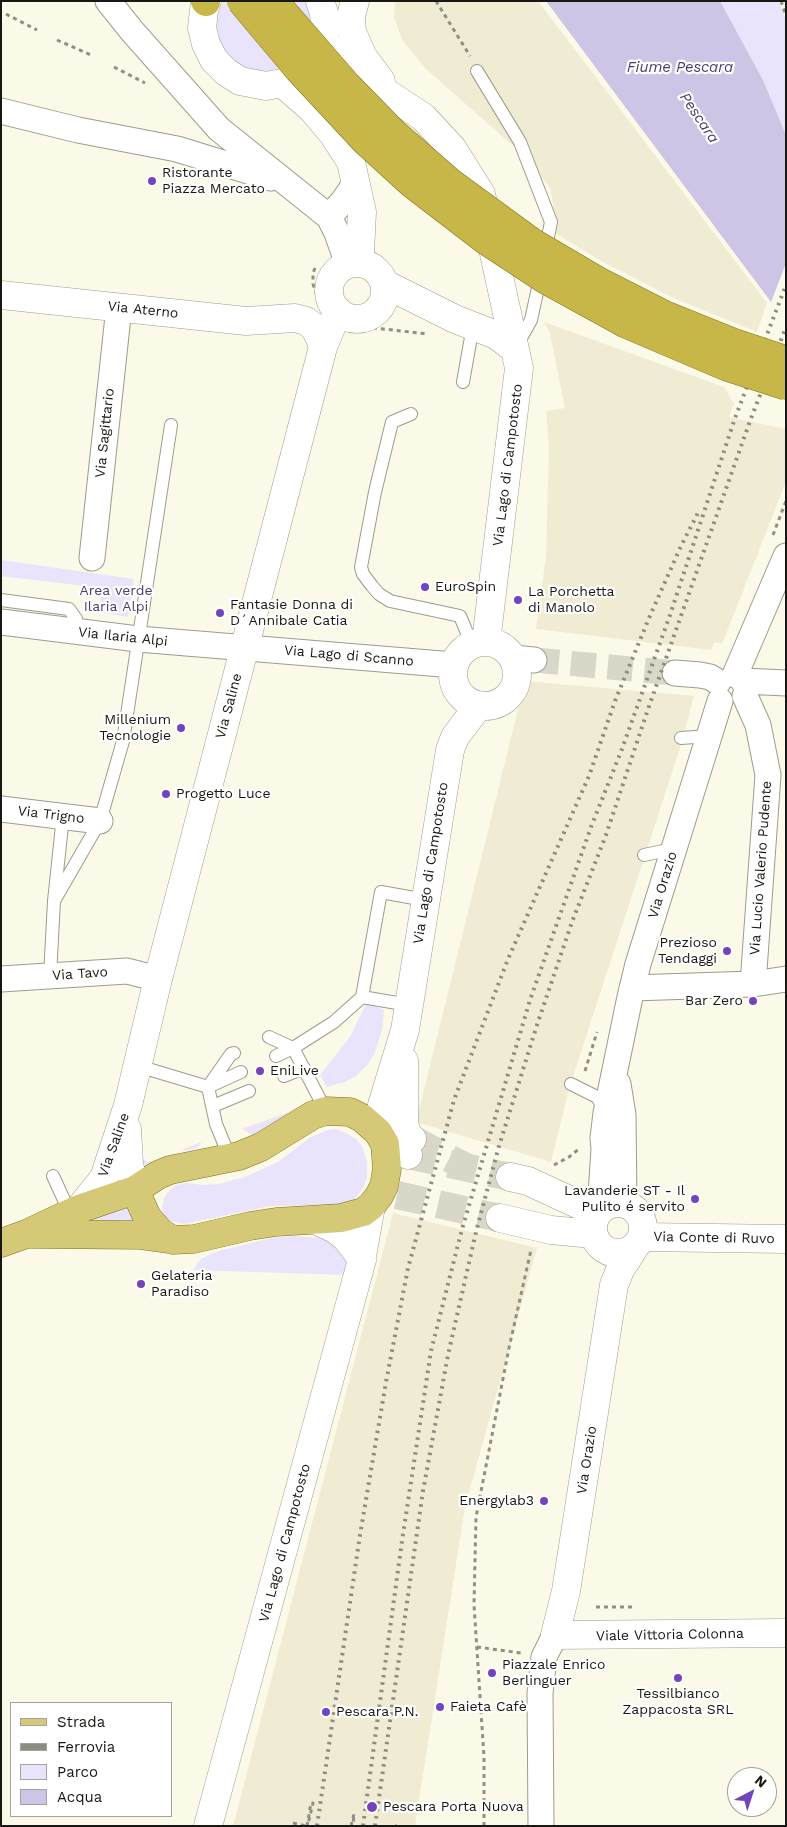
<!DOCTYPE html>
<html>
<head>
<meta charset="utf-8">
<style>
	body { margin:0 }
	#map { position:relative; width:787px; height:1827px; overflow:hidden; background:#fbf9e8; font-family:"Work Sans",sans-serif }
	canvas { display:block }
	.frame { position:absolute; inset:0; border:2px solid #181711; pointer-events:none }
	.legend { position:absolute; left:10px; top:1702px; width:162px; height:115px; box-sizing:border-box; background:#fff; border:1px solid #a3a2a0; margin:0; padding:6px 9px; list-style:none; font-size:15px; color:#181711 }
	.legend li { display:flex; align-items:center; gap:10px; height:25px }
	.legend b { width:25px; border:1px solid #a3a2a0 }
	.north { position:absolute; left:727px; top:1767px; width:50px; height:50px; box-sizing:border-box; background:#fff; border:1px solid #a3a2a0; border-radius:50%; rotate:40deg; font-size:14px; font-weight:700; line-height:20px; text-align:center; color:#181711 }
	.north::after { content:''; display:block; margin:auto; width:18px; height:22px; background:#7444bc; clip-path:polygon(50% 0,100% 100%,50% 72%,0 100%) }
</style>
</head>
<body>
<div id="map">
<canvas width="787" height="1827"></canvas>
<div class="frame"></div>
<ul class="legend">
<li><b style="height:6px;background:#d5c876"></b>Strada</li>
<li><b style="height:6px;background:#8d8c80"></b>Ferrovia</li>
<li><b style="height:14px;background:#e9e3fb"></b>Parco</li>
<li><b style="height:14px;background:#cdc4e6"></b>Acqua</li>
</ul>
<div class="north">N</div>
</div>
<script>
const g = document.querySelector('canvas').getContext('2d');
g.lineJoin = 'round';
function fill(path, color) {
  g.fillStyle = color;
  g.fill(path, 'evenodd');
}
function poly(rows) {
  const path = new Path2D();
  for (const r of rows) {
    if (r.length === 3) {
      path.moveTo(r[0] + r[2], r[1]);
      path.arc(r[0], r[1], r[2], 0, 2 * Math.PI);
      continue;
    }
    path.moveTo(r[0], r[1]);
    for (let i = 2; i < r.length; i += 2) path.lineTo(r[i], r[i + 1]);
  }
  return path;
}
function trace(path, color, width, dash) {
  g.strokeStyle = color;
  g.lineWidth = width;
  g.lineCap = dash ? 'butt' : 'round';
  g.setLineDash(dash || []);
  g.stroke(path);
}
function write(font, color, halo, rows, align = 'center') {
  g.font = font + ' "Work Sans",sans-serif';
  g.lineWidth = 4.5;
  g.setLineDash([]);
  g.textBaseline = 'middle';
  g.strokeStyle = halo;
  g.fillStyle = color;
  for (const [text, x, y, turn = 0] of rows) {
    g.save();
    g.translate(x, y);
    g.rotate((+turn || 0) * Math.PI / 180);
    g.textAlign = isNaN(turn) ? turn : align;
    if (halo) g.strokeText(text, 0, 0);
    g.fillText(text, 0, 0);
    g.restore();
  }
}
const built = poly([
	[395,1,538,1,767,303,757,332,671,297,603,262,555,233,553,203,550,188,528,159,425,68,402,40,394,17],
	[544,322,724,387,734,404,729,417,786,429,786,482,722,644,714,642,711,650,536,629,546,556,549,446,546,411,565,408,550,333],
	[525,681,694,696,681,745,569,1089,551,1162,416,1122],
	[393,1213,537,1248,465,1507,415,1826,233,1826]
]);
const green = poly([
	[222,1,306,1,310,13,311,29,285,66,270,71,254,71,240,65,227,55,219,41,216,26,217,11],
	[720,1,779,1,786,21,786,135,763,80],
	[1,560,134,579,128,617,98,612,102,588,1,576],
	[366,1004,375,1006,384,1010,382,1030,375,1052,368,1064,356,1076,345,1082,327,1087,320,1075,350,1037],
	[289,1112,277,1123,257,1137,242,1129],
	[334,1129,342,1131,356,1139,362,1146,367,1162,367,1178,363,1188,353,1201,346,1205,270,1206,184,1224,170,1221,164,1214,162,1208,164,1198,167,1193,176,1185,185,1183,204,1185,219,1184,245,1177,278,1162,311,1137,325,1131],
	[201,1142,200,1146,194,1149,181,1151,156,1162,144,1173,141,1158,148,1162,157,1161],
	[127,1203,134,1225,90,1225,88,1220],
	[292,1236,321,1238,337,1245,348,1255,349,1275,193,1270,201,1259,215,1252,271,1238]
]);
const water = poly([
	[546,1,720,1,763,80,786,135,786,322]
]);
const pier = poly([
	[786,263,786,324,770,305]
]);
const minorTunnel = poly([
	[534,660,675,673]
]);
const tertiaryTunnel = poly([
	[412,1139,466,1167]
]);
const secondaryTunnel = poly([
	[408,1155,510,1177],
	[397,1195,500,1218]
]);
const path = poly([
	[436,1,470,56],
	[781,1,786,16],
	[6,14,37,30],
	[57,40,91,55],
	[114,67,145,83],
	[315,268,313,273,313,284,318,298],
	[357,326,428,334],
	[773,535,786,501],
	[585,1071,597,1032],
	[554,1165,569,1157,580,1148],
	[596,1607,635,1607],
	[477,1647,521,1653],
	[293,1823,306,1826],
	[307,1826,311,1803,313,1803,308,1824],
	[351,1826,354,1814,353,1826],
	[395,1826,397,1826],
	[484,1826,484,1757,474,1605,476,1517,509,1348,531,1250]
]);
const service = poly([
	[477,71,520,142,551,222,545,252],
	[517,345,531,320,541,274],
	[463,382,473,326],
	[411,414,392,422,375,492,361,567,363,574,372,586,379,594,390,601,460,616,472,645],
	[1,600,69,609,76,619,74,632],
	[681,738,709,736],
	[644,855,673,849],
	[54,901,100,821,123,741,171,425],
	[50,976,54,901,63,816],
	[362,997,409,1005],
	[269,1037,293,1048,326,1111],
	[276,1056,293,1048,334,1022,362,997,381,892,425,900],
	[138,1066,208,1087,241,1072],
	[284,1076,304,1068],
	[571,1084,597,1097,605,1110],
	[213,1106,249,1091],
	[230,1158,216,1124,208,1087,231,1054,234,1053],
	[53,1176,70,1213]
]);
const minor = poly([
	[108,1,132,31,219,129,329,217,337,233,348,264],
	[1,111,78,130,177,149,271,178],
	[329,217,344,200,356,182],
	[92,558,119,307],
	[1,622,138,639,454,665],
	[512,658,534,660],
	[675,673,700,675,710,677,718,682],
	[735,675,786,556],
	[743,681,786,683],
	[745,696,758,725,768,775,753,984],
	[1,809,100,821],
	[1,979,127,971,158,979],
	[632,988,753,984,786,979],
	[618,1084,623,1115,624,1203],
	[600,1210,604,1149,603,1138,606,1113,630,997,638,964,720,701],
	[541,1826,540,1693,544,1657,555,1635]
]);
const tertiary = poly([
	[207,1,204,10,202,28,206,44,214,60,226,72,240,81,266,86,282,83,292,79,301,73,315,58,320,49,325,30,324,13,320,1],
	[355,1,351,16,352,32,363,57,381,81],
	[326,43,338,58,349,68,423,117,452,148,481,194,519,368,486,642],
	[282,83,312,109,333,134,351,162,362,212,360,252,356,263],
	[357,291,28],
	[385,284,455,319,496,335,515,349],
	[1,295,246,321,295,318,306,321,314,327,319,336,323,347],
	[485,674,32],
	[404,1061,404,1123,407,1134,412,1139],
	[127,1129,129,1164,135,1190],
	[378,1132,382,1105,405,1030,450,750,455,737,479,705],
	[79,1209,104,1178,128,1105,158,979,323,347,338,311],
	[315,1220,335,1229,346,1238,354,1248,362,1260],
	[208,1826,360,1267,371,1206]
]);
const secondary = poly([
	[385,1144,392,1149,408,1155],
	[510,1177,528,1181,597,1213],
	[618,1228,25],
	[500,1218,551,1230,593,1234],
	[642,1237,786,1239],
	[634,1248,620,1270,614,1285,566,1591,555,1635,786,1633]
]);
const primary = poly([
	[32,1234,139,1235,168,1239],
	[1,1243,26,1234,79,1209,135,1190,158,1175,170,1170,239,1156,261,1147,313,1115,326,1111,350,1112,362,1118,378,1132,385,1144,387,1169,384,1186,379,1196,371,1206,363,1212,341,1218,276,1222,250,1226,194,1239,172,1240,160,1232,147,1217,135,1190]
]);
const trunk = poly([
	[205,1,206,2]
]);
const rail = poly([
	[317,1826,360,1535,386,1382,408,1268,454,1100,508,959,589,776,615,701,649,618,681,546,699,511],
	[363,1826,402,1541,431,1351,462,1229,530,1000,591,827,622,749,670,615,735,418,786,285],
	[375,1826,423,1491,448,1355,476,1232,499,1146,537,1025,572,922,606,835,647,712,750,421,786,327]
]);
const trunkBridge = poly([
	[241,1,298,69,365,141,412,184,485,240,546,280,626,324,727,367,786,386],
	[274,1,347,85,394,133,450,182,532,242,600,282,665,315,732,342,786,360]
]);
const markers = [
	[152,181,5,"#7444bc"],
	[425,587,5,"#7444bc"],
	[518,600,5,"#7444bc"],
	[220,613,5,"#7444bc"],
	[181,728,5,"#7444bc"],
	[166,794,5,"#7444bc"],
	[727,951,5,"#7444bc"],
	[753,1001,5,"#7444bc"],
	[260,1071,5,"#7444bc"],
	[695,1199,5,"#7444bc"],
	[141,1284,5,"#7444bc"],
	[544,1501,5,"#7444bc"],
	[492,1673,5,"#7444bc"],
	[678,1678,5,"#7444bc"],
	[440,1707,5,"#7444bc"],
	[326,1712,5,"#7444bc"],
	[372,1807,6,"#7444bc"]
];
const poiNames = [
	["Ristorante",162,173],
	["Piazza Mercato",162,189],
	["EuroSpin",435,587],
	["La Porchetta",528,592],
	["di Manolo",528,608],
	["Fantasie Donna di",230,605],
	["D´Annibale Catia",230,621],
	["Millenium",171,720,"right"],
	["Tecnologie",171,736,"right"],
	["Progetto Luce",176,794],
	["Prezioso",717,943,"right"],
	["Tendaggi",717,959,"right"],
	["Bar Zero",743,1001,"right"],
	["EniLive",270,1071],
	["Lavanderie ST - Il",685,1191,"right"],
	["Pulito é servito",685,1207,"right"],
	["Gelateria",151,1276],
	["Paradiso",151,1292],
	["Energylab3",534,1501,"right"],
	["Piazzale Enrico",502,1665],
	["Berlinguer",502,1681],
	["Tessilbianco",678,1694,"center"],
	["Zappacosta SRL",678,1710,"center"],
	["Faieta Cafè",450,1707],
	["Pescara P.N.",336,1712],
	["Pescara Porta Nuova",383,1807]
];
const streetNames = [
	["Via Aterno",143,310,6],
	["Via Sagittario",105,433,-84],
	["Via Lago di Campotosto",508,465,-83],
	["Via Ilaria Alpi",123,637,6],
	["Via Lago di Scanno",349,656,5],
	["Via Saline",229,706,-75],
	["Via Trigno",51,815,7],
	["Via Lago di Campotosto",431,863,-81],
	["Via Lucio Valerio Pudente",761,868,-86],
	["Via Orazio",663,885,-73],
	["Via Tavo",80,974,-4],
	["Via Saline",114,1145,-70],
	["Via Conte di Ruvo",714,1238,1],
	["Via Orazio",587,1460,-81],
	["Via Lago di Campotosto",285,1543,-75],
	["Viale Vittoria Colonna",670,1635,-1]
];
const parkNames = [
	["Area verde",116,591],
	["Ilaria Alpi",116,607]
];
const waterNames = [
	["Fiume Pescara",680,68],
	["Pescara",699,118,56]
];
fill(built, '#f0ecd4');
fill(green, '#e9e3fb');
fill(water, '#cdc4e6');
fill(pier, '#fbf9e8');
trace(minorTunnel, '#d9d7c8', 25, [25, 12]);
trace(tertiaryTunnel, '#d9d7c8', 28, [28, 14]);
trace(secondaryTunnel, '#d9d7c8', 28, [28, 14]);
trace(service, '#9e9c8c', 14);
trace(minor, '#9e9c8c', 27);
trace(tertiary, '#9e9c8c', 29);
trace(secondary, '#9e9c8c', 29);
trace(primary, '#817318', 29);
trace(trunk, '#817318', 29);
trace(path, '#908f83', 3, [4, 4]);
trace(service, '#fff', 12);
trace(minor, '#fff', 25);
trace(tertiary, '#fff', 28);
trace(secondary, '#fff', 28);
trace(primary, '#d5c876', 28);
trace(trunk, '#c7b648', 28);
trace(rail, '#8d8c80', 4, [2.5, 5]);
trace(trunkBridge, '#817318', 29, []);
trace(trunkBridge, '#c7b648', 28);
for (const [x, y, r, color] of markers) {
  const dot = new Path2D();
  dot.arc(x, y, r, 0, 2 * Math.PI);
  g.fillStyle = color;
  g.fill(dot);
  trace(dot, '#fff', 2);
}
write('14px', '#181711', '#fff', poiNames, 'left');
write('14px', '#181711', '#fff', streetNames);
write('14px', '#4c3d6b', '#fff', parkNames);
write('italic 15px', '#4b3c6a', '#fff', waterNames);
</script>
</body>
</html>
